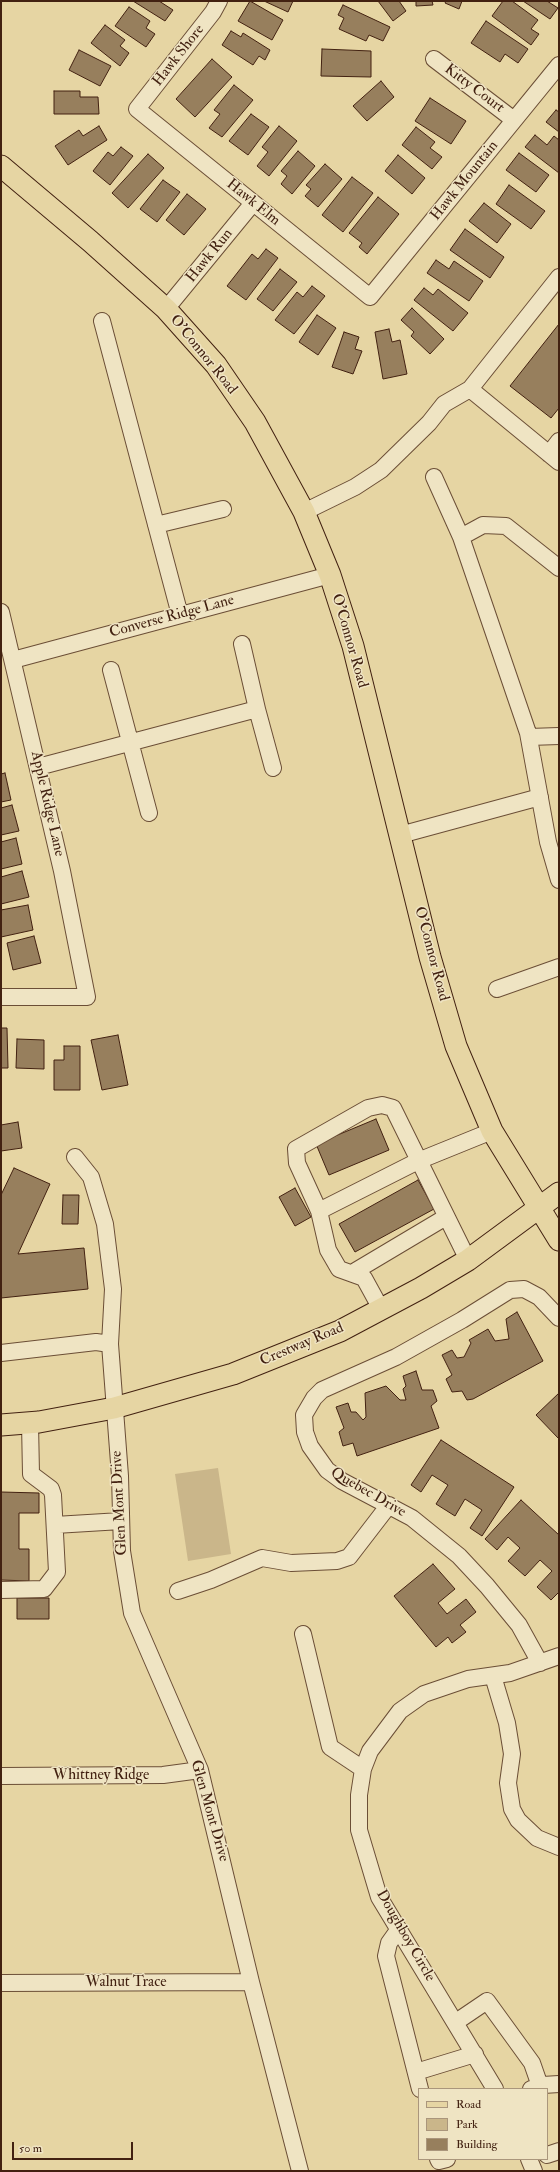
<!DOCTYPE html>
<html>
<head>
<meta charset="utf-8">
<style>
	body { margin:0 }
	#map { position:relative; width:560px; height:2172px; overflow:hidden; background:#e6d5a3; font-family:"IM FELL Double Pica",serif }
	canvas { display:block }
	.frame { position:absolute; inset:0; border:2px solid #422111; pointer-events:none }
	.legend { position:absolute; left:418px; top:2088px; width:130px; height:72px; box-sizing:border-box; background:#efe4c3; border:1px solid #aa967c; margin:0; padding:5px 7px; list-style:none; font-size:12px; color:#422111 }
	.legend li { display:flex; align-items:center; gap:8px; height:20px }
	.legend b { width:20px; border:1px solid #aa967c }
	.scale { position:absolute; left:12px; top:2142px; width:121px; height:18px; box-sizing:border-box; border:2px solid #422111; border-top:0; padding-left:5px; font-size:12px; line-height:14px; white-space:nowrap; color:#422111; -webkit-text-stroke:3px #efe4c3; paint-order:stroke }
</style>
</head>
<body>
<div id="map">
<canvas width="560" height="2172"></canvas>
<div class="frame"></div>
<ul class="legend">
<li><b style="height:5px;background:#e6d5a3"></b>Road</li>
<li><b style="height:11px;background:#cab68a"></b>Park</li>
<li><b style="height:11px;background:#977f5d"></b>Building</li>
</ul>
<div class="scale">50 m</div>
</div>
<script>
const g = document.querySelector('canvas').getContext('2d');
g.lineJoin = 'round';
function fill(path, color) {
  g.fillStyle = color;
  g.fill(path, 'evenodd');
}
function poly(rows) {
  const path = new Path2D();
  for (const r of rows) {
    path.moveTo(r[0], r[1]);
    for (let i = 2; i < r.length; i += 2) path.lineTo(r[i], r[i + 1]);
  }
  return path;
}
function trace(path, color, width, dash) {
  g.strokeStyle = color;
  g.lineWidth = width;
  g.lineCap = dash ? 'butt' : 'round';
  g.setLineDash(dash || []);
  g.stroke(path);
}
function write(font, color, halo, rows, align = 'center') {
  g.font = font + ' "IM FELL Double Pica",serif';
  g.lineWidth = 3;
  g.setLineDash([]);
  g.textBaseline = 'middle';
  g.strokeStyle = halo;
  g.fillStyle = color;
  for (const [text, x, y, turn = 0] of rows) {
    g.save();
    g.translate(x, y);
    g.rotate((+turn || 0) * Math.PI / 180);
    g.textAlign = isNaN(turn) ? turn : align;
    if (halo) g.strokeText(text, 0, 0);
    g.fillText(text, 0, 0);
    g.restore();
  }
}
const green = poly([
	[218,1468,231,1554,188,1561,175,1474]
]);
const building = poly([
	[133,1,159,1,173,10,165,21,133,1],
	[250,1,283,20,272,40,238,21,250,1],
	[264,1,293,1,288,12,264,1],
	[378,1,399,1,406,11,393,21,378,1],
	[416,1,432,1,433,5,416,6,416,1],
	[446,1,462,1,459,9,445,3,446,1],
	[503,1,512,1,538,20,531,29,539,34,531,45,492,16,503,1],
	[523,1,547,1,558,8,550,19,523,1],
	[343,5,390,27,383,41,369,35,366,41,339,29,344,18,338,15,343,5],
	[129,7,150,21,146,28,155,34,146,47,115,26,129,7],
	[486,21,528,49,518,63,505,54,500,62,471,43,486,21],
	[105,25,125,40,120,46,129,53,120,66,91,43,105,25],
	[231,31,241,37,243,33,270,50,265,60,259,56,253,65,222,45,231,31],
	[322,49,371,51,371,77,321,76,322,49],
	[79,50,111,66,100,86,69,70,79,50],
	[212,59,232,77,195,117,176,99,212,59],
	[381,81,394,97,367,121,353,106,381,81],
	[234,85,253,100,222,137,209,128,220,114,214,110,234,85],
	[54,91,80,91,80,97,98,97,99,114,54,114,54,91],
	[430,98,466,121,451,144,415,121,430,98],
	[556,110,559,112,559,132,546,122,556,110],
	[251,114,269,127,248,155,229,141,251,114],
	[99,126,107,140,68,165,55,146,79,130,83,136,99,126],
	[279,126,297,141,269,176,257,166,268,152,262,147,279,126],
	[416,127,435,142,430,148,442,157,432,169,402,145,416,127],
	[535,135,547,145,554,136,559,140,559,173,525,147,535,135],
	[121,147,133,156,110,185,93,171,108,152,113,156,121,147],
	[298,151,315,166,292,194,281,184,287,176,281,171,298,151],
	[519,153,549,175,536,192,506,170,519,153],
	[148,154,164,168,128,208,112,193,148,154],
	[398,155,425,178,412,194,385,171,398,155],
	[325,164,342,179,318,207,305,196,311,189,306,185,325,164],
	[352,177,373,193,343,232,322,215,352,177],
	[163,180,180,192,157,222,140,209,163,180],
	[509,185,545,211,531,229,496,204,509,185],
	[187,194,206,209,184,235,166,220,187,194],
	[378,197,399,214,367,254,359,247,362,243,349,233,378,197],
	[484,203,511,224,497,243,469,221,484,203],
	[465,229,504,257,490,278,450,250,465,229],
	[266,249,278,258,246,300,227,286,252,254,258,259,266,249],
	[436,260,449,269,454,261,483,281,469,301,427,273,436,260],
	[280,269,297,282,273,311,257,299,280,269],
	[312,286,325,296,294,334,275,320,297,292,303,297,312,286],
	[424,288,433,295,438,289,468,313,453,331,414,300,424,288],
	[412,308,444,339,430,354,411,336,414,332,401,320,412,308],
	[317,315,336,328,318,355,299,342,317,315],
	[559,324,559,408,551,418,510,386,559,324],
	[389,329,392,342,400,340,407,374,383,379,375,332,389,329],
	[344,332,359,337,355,349,362,351,353,374,332,367,344,332],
	[5,773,11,800,1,802,1,774,5,773],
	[12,805,19,831,1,835,1,808,12,805],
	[16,838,22,864,1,869,1,842,16,838],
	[22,871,29,897,1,904,1,877,22,871],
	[28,905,33,930,1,937,1,910,28,905],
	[34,936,41,963,13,970,7,943,34,936],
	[1,1028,7,1028,8,1068,1,1068,1,1028],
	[118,1035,128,1085,102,1090,91,1040,118,1035],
	[17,1039,44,1040,44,1069,16,1068,17,1039],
	[64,1046,80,1046,80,1090,54,1090,54,1060,64,1060,64,1046],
	[376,1119,389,1150,329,1175,316,1144,376,1119],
	[18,1122,22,1148,1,1151,1,1125,18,1122],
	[14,1168,50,1184,18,1254,84,1248,88,1289,1,1298,1,1195,14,1168],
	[418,1180,434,1209,355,1252,339,1224,418,1180],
	[295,1188,311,1217,295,1226,279,1197,295,1188],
	[63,1195,79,1195,78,1224,62,1224,63,1195],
	[517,1312,543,1361,473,1399,467,1400,462,1391,452,1392,446,1379,452,1375,442,1355,452,1350,457,1358,464,1357,471,1343,469,1340,488,1329,495,1341,509,1339,506,1319,517,1312],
	[416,1371,422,1390,433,1390,437,1401,431,1406,439,1428,357,1456,353,1443,343,1446,339,1432,344,1428,336,1407,348,1403,351,1412,356,1412,363,1420,366,1417,365,1393,386,1386,400,1400,406,1400,403,1389,406,1386,403,1376,416,1371],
	[559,1393,559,1439,536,1415,559,1393],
	[441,1440,514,1487,482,1536,470,1528,482,1510,465,1499,455,1516,436,1504,448,1485,432,1475,421,1492,411,1485,441,1440],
	[1,1492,39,1493,39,1513,19,1513,19,1549,29,1549,29,1581,1,1580,1,1492],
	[521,1500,559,1535,559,1592,551,1600,537,1587,552,1571,540,1560,525,1576,508,1561,520,1548,508,1537,497,1550,485,1539,521,1500],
	[433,1564,455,1589,438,1603,447,1614,466,1599,476,1612,460,1625,466,1632,452,1643,448,1637,436,1647,394,1596,433,1564],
	[17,1598,49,1598,49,1619,17,1619,17,1598]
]);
const minor = poly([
	[219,1,213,12,137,109,370,297,559,65],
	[434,59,514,120],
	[166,309,253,203],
	[102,321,180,615],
	[470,389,559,462],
	[549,454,559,441],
	[434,477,461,537],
	[304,512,355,487,381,470,429,423,444,404,470,389,559,277],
	[156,525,223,509],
	[559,568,506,526,483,525,461,537,528,733,548,842,559,880],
	[1,612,62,871,87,997,1,997],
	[13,660,330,575],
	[111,670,149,813],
	[257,709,273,768],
	[529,737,559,736],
	[38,767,257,709,242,644],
	[400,835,540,797],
	[497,989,559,967],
	[75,1157,91,1177,105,1224,113,1289,110,1344],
	[319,1211,297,1163,296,1149,368,1108,382,1105,393,1108,468,1260],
	[352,1273,446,1217],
	[381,1309,364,1278,339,1269,328,1250,319,1211,418,1161,492,1131],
	[1,1353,96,1342,110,1344,120,1476,122,1551,132,1613,200,1770,251,1982,300,2171],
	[55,1525,121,1521],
	[1,1590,44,1589,57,1572,53,1495,51,1489,31,1474,30,1423],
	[178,1591,211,1580,262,1558,291,1563,337,1561,349,1557,389,1505],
	[303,1634,330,1747,363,1769],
	[540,1663,519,1625,487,1586,459,1556,412,1518,342,1481,327,1470,310,1446,305,1432,304,1415,314,1398,322,1390,396,1357,462,1320,510,1290,524,1289,539,1297,559,1318],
	[493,1676,507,1723,512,1754,508,1783,512,1809,518,1820,537,1838,559,1847],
	[1,1776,163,1775,200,1770],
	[399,1929,389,1943,386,1956,420,2089],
	[1,1983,251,1982],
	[456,2022,487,2001,532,2063,540,2086],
	[416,2072,475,2054],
	[495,2089,379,1897,359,1830,359,1795,363,1769,370,1751,400,1711,424,1694,468,1679,510,1673,559,1656],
	[531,2089,543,2085,559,2084],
	[547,2155,559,2151],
	[438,2159,439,2161,447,2159],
	[529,2159,534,2171]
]);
const major = poly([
	[1,166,90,241,166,309,216,365,255,422,304,512,330,575,353,646,430,957,456,1046,492,1131,559,1240],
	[1,1425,39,1422,114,1408,233,1374,340,1331,421,1288,468,1260,559,1193]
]);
const streetNames = [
	["Hawk Shore",179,56,-52],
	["Kitty Court",474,89,37],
	["Hawk Mountain",465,181,-51],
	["Hawk Elm",253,203,39],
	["Hawk Run",210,256,-51],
	["O'Connor Road",203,355,51],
	["Converse Ridge Lane",172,617,-15],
	["O'Connor Road",349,641,74],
	["Apple Ridge Lane",47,804,77],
	["O'Connor Road",431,954,75],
	["Crestway Road",302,1345,-23],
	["Quebec Drive",368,1493,30],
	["Glen Mont Drive",120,1503,-93],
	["Whittney Ridge",101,1776],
	["Glen Mont Drive",209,1811,74],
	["Doughboy Circle",405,1936,60],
	["Walnut Trace",126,1983]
];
fill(green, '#cab68a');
fill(building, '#977f5d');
trace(building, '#422111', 1);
trace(minor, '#6b4e36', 18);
trace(major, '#422111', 23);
trace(minor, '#efe4c3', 16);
trace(major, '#e6d5a3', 21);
write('15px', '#422111', '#efe4c3', streetNames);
</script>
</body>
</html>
